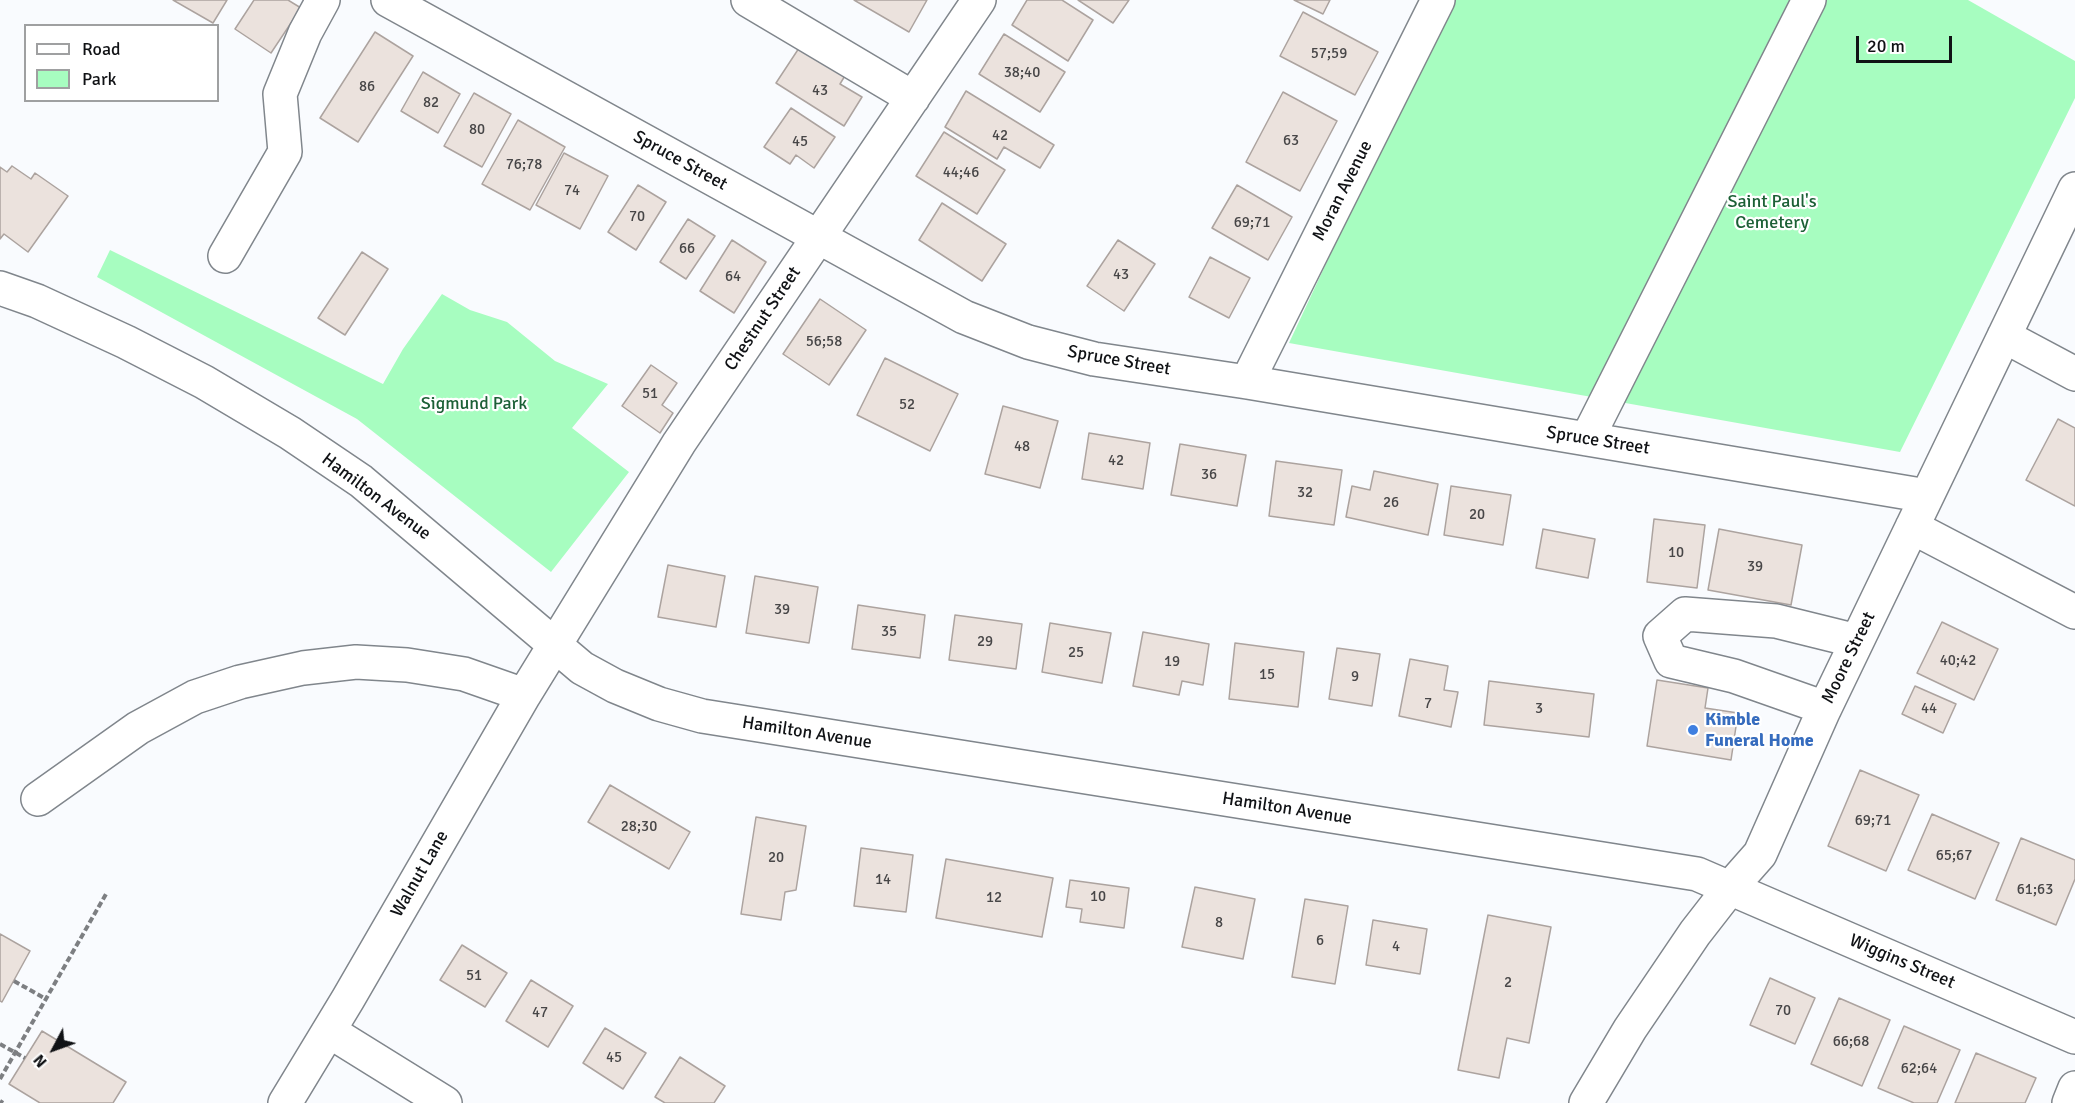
<!DOCTYPE html>
<html>
<head>
<meta charset="utf-8">
<style>
	body { margin:0 }
	#map { position:relative; width:2075px; height:1103px; overflow:hidden; background:#f9fbfe; font-family:Signika,sans-serif }
	canvas { display:block }
	.legend { position:absolute; left:24px; top:24px; width:195px; height:78px; box-sizing:border-box; background:#fff; border:2px solid #9fa0a1; margin:0; padding:8px 10px; list-style:none; font-size:18px; color:#101215 }
	.legend li { display:flex; align-items:center; gap:12px; height:30px }
	.legend b { width:30px; border:2px solid #9fa0a1 }
	.north { position:absolute; left:24px; top:1019px; width:60px; height:60px; -webkit-text-stroke:4px #fff; paint-order:stroke; rotate:229deg; font-size:16px; font-weight:700; line-height:24px; text-align:center; color:#101215 }
	.north::after { content:''; display:block; margin:auto; width:21px; height:27px; background:#101215; clip-path:polygon(50% 0,100% 100%,50% 72%,0 100%) }
	.scale { position:absolute; left:1856px; top:36px; width:96px; height:27px; box-sizing:border-box; border:3px solid #101215; border-top:0; padding-left:8px; font-size:18px; line-height:21px; white-space:nowrap; color:#101215; -webkit-text-stroke:4px #fff; paint-order:stroke }
</style>
</head>
<body>
<div id="map">
<canvas width="2075" height="1103"></canvas>
<ul class="legend">
<li><b style="height:8px;background:#fff"></b>Road</li>
<li><b style="height:16px;background:#a7fdc0"></b>Park</li>
</ul>
<div class="north">N</div>
<div class="scale">20 m</div>
</div>
<script>
const g = document.querySelector('canvas').getContext('2d');
g.lineJoin = 'round';
function fill(path, color) {
  g.fillStyle = color;
  g.fill(path, 'evenodd');
}
function poly(rows) {
  const path = new Path2D();
  for (const r of rows) {
    path.moveTo(r[0], r[1]);
    for (let i = 2; i < r.length; i += 2) path.lineTo(r[i], r[i + 1]);
  }
  return path;
}
function trace(path, color, width, dash) {
  g.strokeStyle = color;
  g.lineWidth = width;
  g.lineCap = dash ? 'butt' : 'round';
  g.setLineDash(dash || []);
  g.stroke(path);
}
function write(font, color, halo, rows, align = 'center') {
  g.font = font + ' Signika,sans-serif';
  g.lineWidth = 4.5;
  g.setLineDash([]);
  g.textBaseline = 'middle';
  g.strokeStyle = halo;
  g.fillStyle = color;
  for (const [text, x, y, turn = 0] of rows) {
    g.save();
    g.translate(x, y);
    g.rotate((+turn || 0) * Math.PI / 180);
    g.textAlign = isNaN(turn) ? turn : align;
    if (halo) g.strokeText(text, 0, 0);
    g.fillText(text, 0, 0);
    g.restore();
  }
}
const green = poly([
	[1449,0,1968,0,2075,61,2075,98,1900,452,1289,343],
	[110,250,383,384,403,349,442,294,470,310,507,322,555,361,608,384,572,428,629,472,551,572,357,419,97,277]
]);
const building = poly([
	[173,0,227,0,213,23,173,0],
	[254,0,288,0,301,8,271,53,235,29,254,0],
	[854,0,927,0,909,32,854,0],
	[1027,0,1062,0,1093,20,1068,61,1012,25,1027,0],
	[1078,0,1129,0,1113,23,1078,0],
	[1294,0,1330,0,1323,14,1294,0],
	[1303,12,1378,52,1355,95,1280,56,1303,12],
	[375,32,413,56,358,142,320,118,375,32],
	[1004,34,1065,72,1040,112,979,74,1004,34],
	[801,45,846,74,840,84,862,97,844,126,776,83,801,45],
	[423,72,460,94,438,133,401,111,423,72],
	[966,91,1054,145,1040,168,1004,147,997,159,945,127,966,91],
	[1283,92,1337,121,1300,191,1246,162,1283,92],
	[474,93,511,114,482,167,444,146,474,93],
	[791,108,835,137,814,168,796,155,790,164,764,147,791,108],
	[518,120,565,147,530,210,482,184,518,120],
	[944,132,1005,170,977,214,916,176,944,132],
	[564,153,608,176,580,229,536,205,564,153],
	[12,166,31,179,35,173,68,196,28,252,4,234,0,239,0,167,7,172,12,166],
	[638,185,666,202,636,250,608,232,638,185],
	[1237,185,1292,217,1268,260,1212,228,1237,185],
	[942,203,1006,244,982,281,919,240,942,203],
	[688,219,715,236,686,279,660,262,688,219],
	[732,240,766,262,734,313,700,291,732,240],
	[1118,240,1155,264,1124,311,1087,286,1118,240],
	[362,252,388,269,345,335,318,318,362,252],
	[1210,257,1250,278,1229,318,1189,297,1210,257],
	[820,299,866,330,829,385,783,354,820,299],
	[885,358,958,394,930,451,857,415,885,358],
	[651,365,677,383,662,405,673,413,660,433,622,406,651,365],
	[1003,406,1058,421,1040,488,985,474,1003,406],
	[2058,419,2075,428,2075,506,2026,480,2058,419],
	[1089,433,1150,443,1143,489,1082,479,1089,433],
	[1180,444,1246,455,1237,506,1171,495,1180,444],
	[1276,461,1342,470,1334,525,1269,516,1276,461],
	[1374,471,1438,484,1428,535,1346,517,1352,486,1370,490,1374,471],
	[1451,486,1511,495,1503,545,1444,535,1451,486],
	[1654,519,1705,525,1697,588,1647,582,1654,519],
	[1543,529,1595,539,1588,578,1536,568,1543,529],
	[1719,529,1802,545,1791,605,1708,590,1719,529],
	[668,565,725,576,716,627,658,617,668,565],
	[755,576,818,587,809,643,746,633,755,576],
	[858,605,925,615,920,658,852,649,858,605],
	[955,615,1022,624,1016,669,949,660,955,615],
	[1942,622,1998,649,1974,700,1917,673,1942,622],
	[1050,623,1111,633,1102,683,1042,672,1050,623],
	[1143,632,1209,644,1203,685,1182,681,1179,695,1133,686,1143,632],
	[1235,643,1304,652,1298,707,1229,699,1235,643],
	[1337,648,1380,654,1372,706,1329,699,1337,648],
	[1410,659,1448,666,1444,690,1458,692,1451,727,1399,716,1410,659],
	[1657,680,1708,688,1705,708,1738,713,1731,760,1647,746,1657,680],
	[1489,681,1594,694,1589,737,1484,725,1489,681],
	[1915,686,1956,704,1943,733,1902,714,1915,686],
	[1860,770,1919,795,1886,871,1828,846,1860,770],
	[610,785,690,832,669,869,588,822,610,785],
	[1932,814,1999,843,1975,899,1908,870,1932,814],
	[756,817,806,826,796,890,785,892,781,920,741,914,756,817],
	[2021,838,2075,860,2075,879,2056,925,1996,900,2021,838],
	[861,848,913,855,906,912,854,906,861,848],
	[946,859,1053,878,1042,937,936,918,946,859],
	[1070,880,1129,888,1124,928,1080,922,1082,909,1066,907,1070,880],
	[1195,887,1255,899,1243,959,1182,947,1195,887],
	[1305,899,1348,906,1335,984,1292,977,1305,899],
	[1488,915,1551,927,1529,1043,1507,1038,1499,1078,1458,1070,1488,915],
	[1373,920,1427,929,1420,974,1366,965,1373,920],
	[0,934,30,951,2,1002,0,1001,0,934],
	[462,945,507,973,485,1007,440,980,462,945],
	[1770,978,1815,998,1795,1044,1750,1025,1770,978],
	[531,980,573,1006,548,1047,506,1021,531,980],
	[1839,998,1890,1020,1862,1086,1811,1064,1839,998],
	[1904,1026,1960,1050,1937,1103,1914,1103,1878,1088,1904,1026],
	[605,1028,646,1053,623,1089,583,1063,605,1028],
	[42,1031,126,1082,113,1103,40,1103,9,1084,42,1031],
	[1976,1053,2036,1078,2025,1103,1955,1103,1976,1053],
	[680,1057,725,1086,714,1103,665,1103,655,1097,680,1057]
]);
const path = poly([
	[14,981,46,999],
	[0,1044,25,1058],
	[0,1079,106,894],
	[0,1101,3,1103]
]);
const minor = poly([
	[388,0,964,317,1028,342,1094,359,1247,382,1927,496],
	[748,0,913,98],
	[225,256,285,152,280,94,305,33,323,0],
	[0,288,37,301,126,342,204,382,290,433,361,481,582,668,615,686,659,704,702,716,1697,874,2075,1037],
	[2004,336,2075,374],
	[1247,382,1438,0],
	[1587,439,1809,0],
	[1912,527,2075,612],
	[1825,708,1734,676,1671,661,1660,636,1685,614,1776,621,1857,641],
	[38,799,138,728,195,697,240,682,303,668,356,662,407,665,464,674,524,695],
	[329,1031,445,1103],
	[285,1103,348,999,524,695,679,443,979,0],
	[1586,1103,1630,1029,1695,933,1730,888,1760,854,1823,712,2075,189],
	[2069,1103,2075,1088]
]);
const markers = [
	[1693,730,6,"#3f7fe0"]
];
const numberNames = [
	["57;59",1329,54],
	["38;40",1022,73],
	["86",367,87],
	["43",820,91],
	["82",431,103],
	["80",477,130],
	["42",1000,136],
	["63",1291,141],
	["45",800,142],
	["76;78",524,165],
	["44;46",961,173],
	["74",572,191],
	["70",637,217],
	["69;71",1252,223],
	["66",687,249],
	["43",1121,275],
	["64",733,277],
	["56;58",824,342],
	["51",650,394],
	["52",907,405],
	["48",1022,447],
	["42",1116,461],
	["36",1209,475],
	["32",1305,493],
	["26",1391,503],
	["20",1477,515],
	["10",1676,553],
	["39",1755,567],
	["39",782,610],
	["35",889,632],
	["29",985,642],
	["25",1076,653],
	["40;42",1958,661],
	["19",1172,662],
	["15",1267,675],
	["9",1355,677],
	["7",1428,704],
	["3",1539,709],
	["44",1929,709],
	["69;71",1873,821],
	["28;30",639,827],
	["65;67",1954,856],
	["20",776,858],
	["14",883,880],
	["61;63",2035,890],
	["10",1098,897],
	["12",994,898],
	["8",1219,923],
	["6",1320,941],
	["4",1396,947],
	["51",474,976],
	["2",1508,983],
	["70",1783,1011],
	["47",540,1013],
	["66;68",1851,1042],
	["45",614,1058],
	["62;64",1919,1069]
];
const streetNames = [
	["Spruce Street",680,161,29],
	["Moran Avenue",1343,191,-63],
	["Chestnut Street",763,319,-56],
	["Spruce Street",1119,361,10],
	["Spruce Street",1598,441,9],
	["Hamilton Avenue",376,497,37],
	["Moore Street",1849,658,-64],
	["Hamilton Avenue",807,733,9],
	["Hamilton Avenue",1287,809,9],
	["Walnut Lane",420,874,-60],
	["Wiggins Street",1902,962,23]
];
const parkNames = [
	["Saint Paul's",1772,202],
	["Cemetery",1772,223],
	["Sigmund Park",474,404]
];
const shopNames = [
	["Kimble",1705,720],
	["Funeral Home",1705,741]
];
fill(green, '#a7fdc0');
fill(building, '#ebe2dd');
trace(building, '#aca39f', 1.5);
trace(minor, '#80868c', 36);
trace(path, '#7d7f82', 4, [6, 3]);
trace(minor, '#fff', 33);
for (const [x, y, r, color] of markers) {
  const dot = new Path2D();
  dot.arc(x, y, r, 0, 2 * Math.PI);
  g.fillStyle = color;
  g.fill(dot);
  trace(dot, '#fff', 2);
}
write('15px', '#474647', null, numberNames);
write('18px', '#101215', '#fff', streetNames);
write('18px', '#1c6036', '#fff', parkNames);
write('bold 18px', '#366cbe', '#fff', shopNames, 'left');
</script>
</body>
</html>
